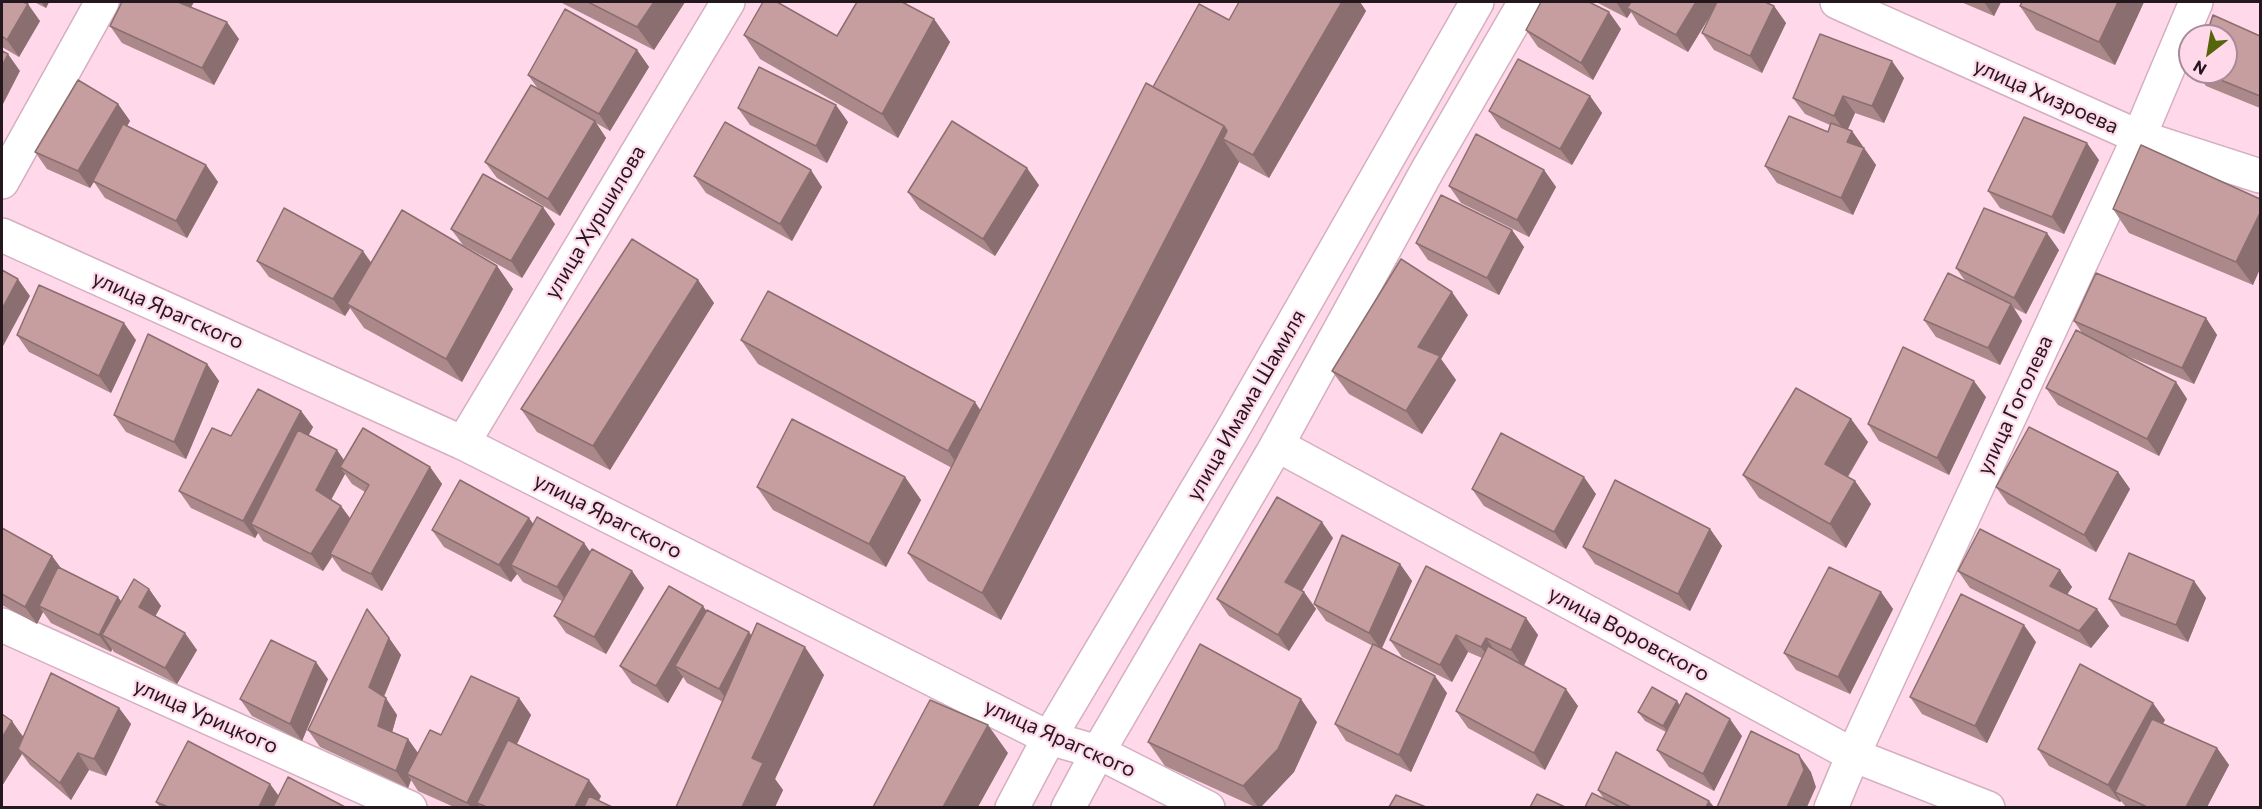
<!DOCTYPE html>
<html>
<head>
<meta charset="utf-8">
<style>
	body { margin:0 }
	#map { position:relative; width:2262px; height:809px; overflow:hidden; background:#ffd8ea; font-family:Commissioner,sans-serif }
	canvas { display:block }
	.frame { position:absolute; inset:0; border:3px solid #24171d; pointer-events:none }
	.north { position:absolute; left:2178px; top:24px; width:60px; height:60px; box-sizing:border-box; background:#ffd8ea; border:2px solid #a78b98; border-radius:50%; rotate:211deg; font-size:16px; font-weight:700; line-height:24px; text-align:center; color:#24171d }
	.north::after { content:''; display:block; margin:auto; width:21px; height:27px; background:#56650b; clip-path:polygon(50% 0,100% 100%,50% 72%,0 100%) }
</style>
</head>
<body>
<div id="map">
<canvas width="2262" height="809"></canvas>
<div class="frame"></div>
<div class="north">N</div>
</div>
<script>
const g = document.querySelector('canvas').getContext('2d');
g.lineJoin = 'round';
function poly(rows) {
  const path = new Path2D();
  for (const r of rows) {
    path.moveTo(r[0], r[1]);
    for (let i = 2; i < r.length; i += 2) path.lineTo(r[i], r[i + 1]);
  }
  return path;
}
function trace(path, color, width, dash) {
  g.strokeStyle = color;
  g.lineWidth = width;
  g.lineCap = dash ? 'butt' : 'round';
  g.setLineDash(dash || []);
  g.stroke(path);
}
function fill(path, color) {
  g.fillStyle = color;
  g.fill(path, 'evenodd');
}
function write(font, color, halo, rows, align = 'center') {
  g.font = font + ' Commissioner,sans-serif';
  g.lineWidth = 4.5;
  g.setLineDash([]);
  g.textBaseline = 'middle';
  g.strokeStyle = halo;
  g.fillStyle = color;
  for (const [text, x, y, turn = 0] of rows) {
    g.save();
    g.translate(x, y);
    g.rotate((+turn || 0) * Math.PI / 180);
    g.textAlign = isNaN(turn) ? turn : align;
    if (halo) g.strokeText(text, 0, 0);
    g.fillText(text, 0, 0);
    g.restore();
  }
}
const minor = poly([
	[1837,2,2139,137,2260,176],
	[2,182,102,2],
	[2,235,463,443,1049,738,1098,752,1208,808],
	[463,443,728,2],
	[1277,445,1853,755,1988,808],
	[2,625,410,808],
	[1831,808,1853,755,2139,137,2196,2]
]);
const major = poly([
	[1012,808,1049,738,1230,434,1477,2],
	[1068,808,1098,752,1277,445,1427,171,1525,2]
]);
const wall = poly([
	[2,2,40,21,19,57,2,47],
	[34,2,49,2,46,8],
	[122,2,194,2,191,7,239,39,214,85,122,43,110,26],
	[560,2,685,2,654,50],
	[1239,2,1360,2,1366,11,1269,178,1239,162,1001,620,928,581,908,553,952,468,758,364,741,340,980,411,1153,87,1229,20],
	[1596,2,1715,2,1716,4,1774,6,1786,23,1762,73,1714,50,1702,33,1713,11,1688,52,1639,25,1631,12,1627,18],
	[1961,2,2001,2,1994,16],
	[2144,2,2115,65,2036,30,2020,6],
	[934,19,950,42,898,138,760,59,744,35,837,36],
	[1621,29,1593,80,1538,47,1526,30],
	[2260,36,2260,108,2206,86,2196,72,2226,72],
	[637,50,649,67,610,131,596,123,606,138,560,216,497,178,485,162,539,90,528,75],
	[1904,78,1884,123,1855,113,1848,129,1852,131,1876,165,1853,215,1777,183,1765,166,1828,132,1830,125,1805,114,1793,98],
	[1590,96,1602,113,1572,165,1501,128,1489,111],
	[118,104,130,121,127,126,206,165,218,182,187,238,105,198,94,182,90,188,47,169,35,152],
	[738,108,848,122,827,163,750,125],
	[2099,160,2064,234,2000,208,1988,191],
	[1544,170,1556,187,1529,237,1461,203,1449,186],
	[694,176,822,187,792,241,706,193],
	[1039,185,995,256,920,209,908,192],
	[2260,199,2253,285,2129,233,2113,209],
	[555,224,522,278,463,245,451,229],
	[1512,230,1524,247,1499,295,1428,260,1416,243],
	[2059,250,2026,314,2014,308,2022,321,2000,365,1936,337,1924,320,1966,282,1956,268],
	[257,261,497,266,513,289,462,382,364,328,350,308,345,316,269,277],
	[698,280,714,303,610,470,537,432,521,409],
	[1468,315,1441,359,1456,380,1422,434,1349,394,1332,371],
	[2206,318,2217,335,2194,384,2118,352,2176,382,2187,399,2159,456,2058,405,2046,388,2082,333,2074,321],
	[17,335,136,340,111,393,29,352],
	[207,364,219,381,186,459,126,432,114,415],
	[1986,397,1949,475,1879,441,1868,424],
	[301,411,313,427,308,436,344,461,430,467,442,484,382,591,342,571,332,557,323,571,263,541,258,533,255,538,191,508,179,491,231,436],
	[345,474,352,484,365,492,350,518,341,506,331,500],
	[1851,419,1868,442,1848,477,1855,481,1871,504,1846,548,1759,498,1743,475],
	[2118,472,2130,489,2096,552,2008,504,1996,487],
	[905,477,921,500,886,567,773,510,757,487],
	[1472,489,1596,494,1566,549,1484,506],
	[529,518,533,524,584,543,590,552,632,571,644,588,606,654,566,633,554,616,562,601,523,582,517,574,511,582,444,547,432,530],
	[2,528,52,556,61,568,118,597,121,602,149,589,161,606,155,616,197,650,177,684,114,652,112,649,111,652,51,623,43,612,37,624,2,605],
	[1710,529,1722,546,1690,611,1595,564,1583,547],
	[1333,538,1302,591,1304,592,1316,609,1289,651,1229,616,1217,599],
	[1400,564,1412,581,1382,648,1447,693,1411,772,1346,741,1335,724,1373,646,1326,621,1314,604],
	[2060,570,2072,587,2067,594,2109,626,2091,648,1970,588,1958,571],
	[2194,581,2206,598,2188,642,2121,616,2109,599],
	[1881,592,1893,609,1850,694,1796,670,1784,653],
	[706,611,824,675,775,779,783,790,775,807,723,702,687,683,683,677,668,703,632,683,620,666],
	[1526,618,1538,635,1524,666,1578,706,1545,770,1468,728,1456,711,1482,658,1468,652,1452,682,1402,657,1390,640],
	[389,638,401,655,384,697,397,715,392,732,408,739,418,753,441,735,519,698,531,715,517,744,601,796,599,801,487,807,454,807,418,791,411,780,408,788,320,747,308,730],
	[2036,642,1987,743,1922,714,1910,697],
	[328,679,302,741,252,716,240,699],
	[1677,701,1679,705,1742,736,1714,791,1669,767,1657,750,1666,732,1645,721,1638,712],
	[119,708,131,724,106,776,89,770,71,800,30,765,22,754,2,786,2,714,23,736],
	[2165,720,2162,724,2217,748,2229,765,2207,807,2126,807,2121,801,2120,802,2049,766,2038,749],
	[1317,722,1294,772,1261,807,1255,807,1165,766,1148,742],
	[270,784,279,796,345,807,160,807,156,802],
	[1598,790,1709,801,1714,807,1585,807,1604,799]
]);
const shadedWall = poly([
	[41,2,49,2,46,8],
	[175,2,194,2,186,16],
	[654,2,685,2,654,50,637,27],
	[1342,2,1360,2,1366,11,1269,178,1253,155],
	[1616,2,1637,2,1627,8,1631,12,1627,18],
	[1696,2,1715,2,1717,4,1688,52,1676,35],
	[1984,2,2001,2,1994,16],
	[2118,2,2144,2,2115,65,2099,42],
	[28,4,40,21,19,57,7,40],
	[1774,6,1786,23,1762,73,1750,56],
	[1609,12,1621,29,1593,80,1581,63],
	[934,19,950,42,898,138,882,114],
	[227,22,239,39,214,85,202,68],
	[637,50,649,67,610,131,599,114],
	[8,54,20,71,2,106,2,66],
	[1892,61,1904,78,1884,123,1872,106],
	[1590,96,1602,113,1572,165,1560,149],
	[1843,96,1855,113,1846,133,1834,116],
	[118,104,130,121,90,188,78,171],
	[836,105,848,122,827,163,816,146],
	[595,121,606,138,560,216,548,199],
	[1224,126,1239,148,1223,139,1239,162,1001,620,982,593],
	[1852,131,1876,165,1853,215,1841,198,1847,142],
	[2087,143,2099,160,2064,234,2052,217],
	[206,165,218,182,187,238,176,221],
	[1027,168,1039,185,995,256,983,239],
	[811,170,822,187,792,241,780,224],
	[1544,170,1556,187,1529,237,1517,220],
	[543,207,555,224,522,278,511,261],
	[2260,213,2260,269,2253,285,2236,262],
	[1512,230,1524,247,1499,295,1487,278],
	[2047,233,2059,250,2026,314,2014,298],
	[363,251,375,268,347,304,350,308,345,316,333,299],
	[497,266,513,289,462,382,446,359],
	[18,279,30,296,2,348,2,309],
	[698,280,714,303,610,470,593,446],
	[1452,292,1468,315,1441,359,1456,380,1422,434,1406,411,1418,347],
	[2011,304,2022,321,2000,365,1988,348],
	[2206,318,2217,335,2194,384,2182,368],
	[124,323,136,340,111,393,99,376],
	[207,364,219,381,186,459,174,442],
	[1974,381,1986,397,1949,475,1937,458],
	[2176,382,2187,399,2159,456,2147,439],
	[975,402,991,426,965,475,948,451],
	[301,411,313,427,260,529,251,524,258,533,255,538,243,521],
	[1851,419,1868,442,1841,487,1825,464],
	[337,450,349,467,340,467,345,474,327,507,316,490],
	[430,467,442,484,382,591,371,574],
	[2118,472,2130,489,2096,552,2084,535],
	[905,477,921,500,886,567,869,544],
	[1584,477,1596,494,1566,549,1554,532],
	[1855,481,1871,504,1846,548,1830,524],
	[341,506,353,523,330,554,332,557,323,571,311,554],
	[529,518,541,535,511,565,517,574,511,582,499,565],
	[1322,522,1333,538,1297,599,1285,582],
	[1710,529,1722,546,1690,611,1678,594],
	[584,543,596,560,568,604,557,587],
	[52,556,64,573,39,606,43,612,37,624,25,607],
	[1400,564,1412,581,1381,650,1369,633],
	[2060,570,2072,587,2062,603,2050,586],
	[632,571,644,588,606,654,594,637],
	[2194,581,2206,598,2188,642,2176,625],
	[149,589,161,606,151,624,139,607],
	[1304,592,1316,609,1289,651,1278,635],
	[1881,592,1893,609,1850,694,1838,677],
	[118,597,130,614,102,635,112,649,111,652,99,635],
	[703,606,715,623,675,666,683,677,668,703,656,686],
	[2097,609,2109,626,2091,648,2079,631],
	[1526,618,1538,635,1523,667,1511,650],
	[2024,625,2036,642,1987,743,1975,726],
	[749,632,761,648,731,706,719,689],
	[185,633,197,650,177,684,165,668],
	[1456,635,1468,652,1452,682,1440,665],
	[389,638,401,655,381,703,369,687],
	[1486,638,1498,655,1493,664,1481,647],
	[805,647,824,675,775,779,783,790,775,807,742,807,752,758],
	[316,662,328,679,302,741,290,724],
	[1435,676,1447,693,1411,772,1399,755],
	[1566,689,1578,706,1545,770,1534,753],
	[386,698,397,715,389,743,378,726],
	[519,698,531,715,486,807,477,803,480,807,471,807,467,803],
	[1301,699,1317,722,1294,772,1261,807,1258,807,1243,786],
	[1677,701,1683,710,1670,735,1663,726],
	[2153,703,2165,720,2123,796,2115,792,2121,801,2120,802,2108,785],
	[119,708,131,724,106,776,94,759],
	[1730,719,1742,736,1714,791,1703,774],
	[12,721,28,744,18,749,22,754,2,786,2,738],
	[988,725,1008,753,978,807,943,807],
	[408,739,420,756,407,774,411,780,408,788,396,771],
	[2217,748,2229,765,2207,807,2186,807],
	[78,753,89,770,71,800,60,783],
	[1799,755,1811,772,1816,787,1807,807,1787,807],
	[589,780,601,796,595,807,575,807],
	[270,784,282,801,279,807,259,807],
	[1709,801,1714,807,1706,807]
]);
const building = poly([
	[2,2,23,2,28,4,7,40,2,36,2,2],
	[122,2,178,2,227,22,202,68,110,26,122,2],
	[588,2,654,2,637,27,588,2],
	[763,2,777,2,837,36,857,2,902,2,934,19,882,114,744,35,763,2],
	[1239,2,1342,2,1253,155,1223,139,1227,131,1224,126,1153,87,1199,4,1229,20,1239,2],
	[1541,2,1589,2,1609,12,1581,63,1526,30,1541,2],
	[1631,2,1696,2,1676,35,1627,8,1631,2],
	[1717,2,1765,2,1774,6,1750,56,1702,33,1717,2],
	[2022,2,2118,2,2099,42,2020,6,2022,2],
	[565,9,637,50,599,114,528,75,565,9],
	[2213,15,2260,36,2260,96,2201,72,2226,72,2226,36,2206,36,2213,15],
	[1820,34,1892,61,1872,106,1843,96,1834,116,1793,98,1820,34],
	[2,51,8,54,2,66,2,51],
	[1518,59,1590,96,1560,149,1489,111,1518,59],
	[759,67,836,105,816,146,738,108,759,67],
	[78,80,118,104,78,171,35,152,78,80],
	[1146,83,1224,126,982,593,908,553,1146,83],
	[531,85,595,121,548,199,485,162,531,85],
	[1789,116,1828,132,1831,123,1852,131,1847,142,1864,148,1841,198,1765,166,1789,116],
	[2024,117,2087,143,2052,217,1988,191,2024,117],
	[952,121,1027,168,983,239,908,192,952,121],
	[725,122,811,170,780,224,694,176,725,122],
	[123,124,206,165,176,221,93,181,123,124],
	[1476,134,1544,170,1517,220,1449,186,1476,134],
	[2141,145,2260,199,2260,213,2236,262,2113,209,2141,145],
	[483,174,543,207,511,261,451,229,483,174],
	[1441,195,1512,230,1487,278,1416,243,1441,195],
	[284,208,363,251,333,299,257,261,284,208],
	[1984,208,2047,233,2014,298,1956,268,1984,208],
	[402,210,497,266,446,359,347,304,402,210],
	[632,239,698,280,593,446,521,409,632,239],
	[1401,259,1452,292,1418,347,1440,356,1406,411,1332,371,1401,259],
	[2,270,18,279,2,309,2,270],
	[1948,273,2011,304,1988,348,1924,320,1948,273],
	[2096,273,2206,318,2182,368,2074,321,2096,273],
	[39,285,124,323,99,376,17,335,39,285],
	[768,291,975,402,948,451,741,340,768,291],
	[2076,330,2176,382,2147,439,2046,388,2076,330],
	[148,334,207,364,174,442,114,415,148,334],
	[1903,347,1974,381,1937,458,1868,424,1903,347],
	[1796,388,1851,419,1825,464,1855,481,1830,524,1743,475,1796,388],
	[258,389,301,411,243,521,179,491,212,428,231,436,258,389],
	[792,419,905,477,869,544,757,487,792,419],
	[2029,427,2118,472,2084,535,1996,487,2029,427],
	[363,428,430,467,371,574,330,554,369,485,340,467,363,428],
	[298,430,337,450,316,490,341,506,311,554,251,524,298,430],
	[1501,433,1584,477,1554,532,1472,489,1501,433],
	[460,480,529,518,499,565,432,530,460,480],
	[1615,480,1710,529,1678,594,1583,547,1615,480],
	[1277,497,1322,522,1285,582,1304,592,1278,635,1217,599,1277,497],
	[537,517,584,543,557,587,511,565,537,517],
	[2,528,52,556,25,607,2,594,2,528],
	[1980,529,2060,570,2050,586,2097,609,2079,631,1958,571,1980,529],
	[1342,535,1400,564,1369,633,1314,604,1342,535],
	[592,549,632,571,594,637,554,616,592,549],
	[2129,553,2194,581,2176,625,2109,599,2129,553],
	[1426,566,1526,618,1511,650,1486,638,1481,647,1456,635,1440,665,1390,640,1426,566],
	[58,567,118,597,99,635,39,606,58,567],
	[1829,567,1881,592,1838,677,1784,653,1829,567],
	[134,579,149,589,139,607,185,633,165,668,102,635,134,579],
	[669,586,703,606,656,686,620,666,669,586],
	[1961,594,2024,625,1975,726,1910,697,1961,594],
	[367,609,389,638,369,687,386,698,378,726,408,739,396,771,308,730,367,609],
	[707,610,749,632,719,689,675,666,707,610],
	[757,623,805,647,752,758,763,763,742,807,676,807,757,623],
	[271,640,316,662,290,724,240,699,271,640],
	[1200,644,1301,699,1278,749,1243,786,1148,742,1200,644],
	[1373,644,1435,676,1399,755,1335,724,1373,644],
	[1488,646,1566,689,1534,753,1456,711,1488,646],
	[2080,664,2153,703,2108,785,2038,749,2080,664],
	[51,673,119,708,94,759,78,753,60,783,18,749,51,673],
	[471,676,519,698,467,803,407,774,430,730,441,735,471,676],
	[1652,687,1677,701,1663,726,1638,712,1652,687],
	[1686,693,1730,719,1703,774,1657,750,1686,693],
	[930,700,988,725,943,807,873,807,930,700],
	[2,714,12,721,2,738,2,714],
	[2152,719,2217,748,2186,807,2147,807,2115,792,2152,719],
	[1751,731,1799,755,1804,770,1787,807,1717,807,1751,731],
	[508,740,589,780,575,807,487,807,477,803,508,740],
	[188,741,270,784,259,807,168,807,156,802,188,741],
	[1616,752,1709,801,1706,807,1631,807,1598,790,1616,752],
	[288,777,345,807,273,807,288,777],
	[1592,793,1620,807,1585,807,1592,793],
	[1537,794,1565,807,1530,807,1537,794],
	[1396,795,1426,807,1389,807,1396,795],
	[589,796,612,807,584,807,589,796]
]);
const streetNames = [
	["улица Хизроева",2046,96,24],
	["улица Хуршилова",595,222,-59],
	["улица Ярагского",168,310,24],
	["улица Имама Шамиля",1246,405,-60],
	["улица Гоголева",2015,405,-65],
	["улица Ярагского",608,516,27],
	["улица Воровского",1629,634,28],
	["улица Урицкого",206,716,24],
	["улица Ярагского",1060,738,24]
];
trace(minor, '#d5afc0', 36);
trace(major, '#d5afc0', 36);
trace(minor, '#fff', 33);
trace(major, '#fff', 33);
fill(wall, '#ab888a');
fill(shadedWall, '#8b6f70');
fill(building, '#c79ea0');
trace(building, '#8b6f70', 1.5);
write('21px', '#24171d', '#ffd8ea', streetNames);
</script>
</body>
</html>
